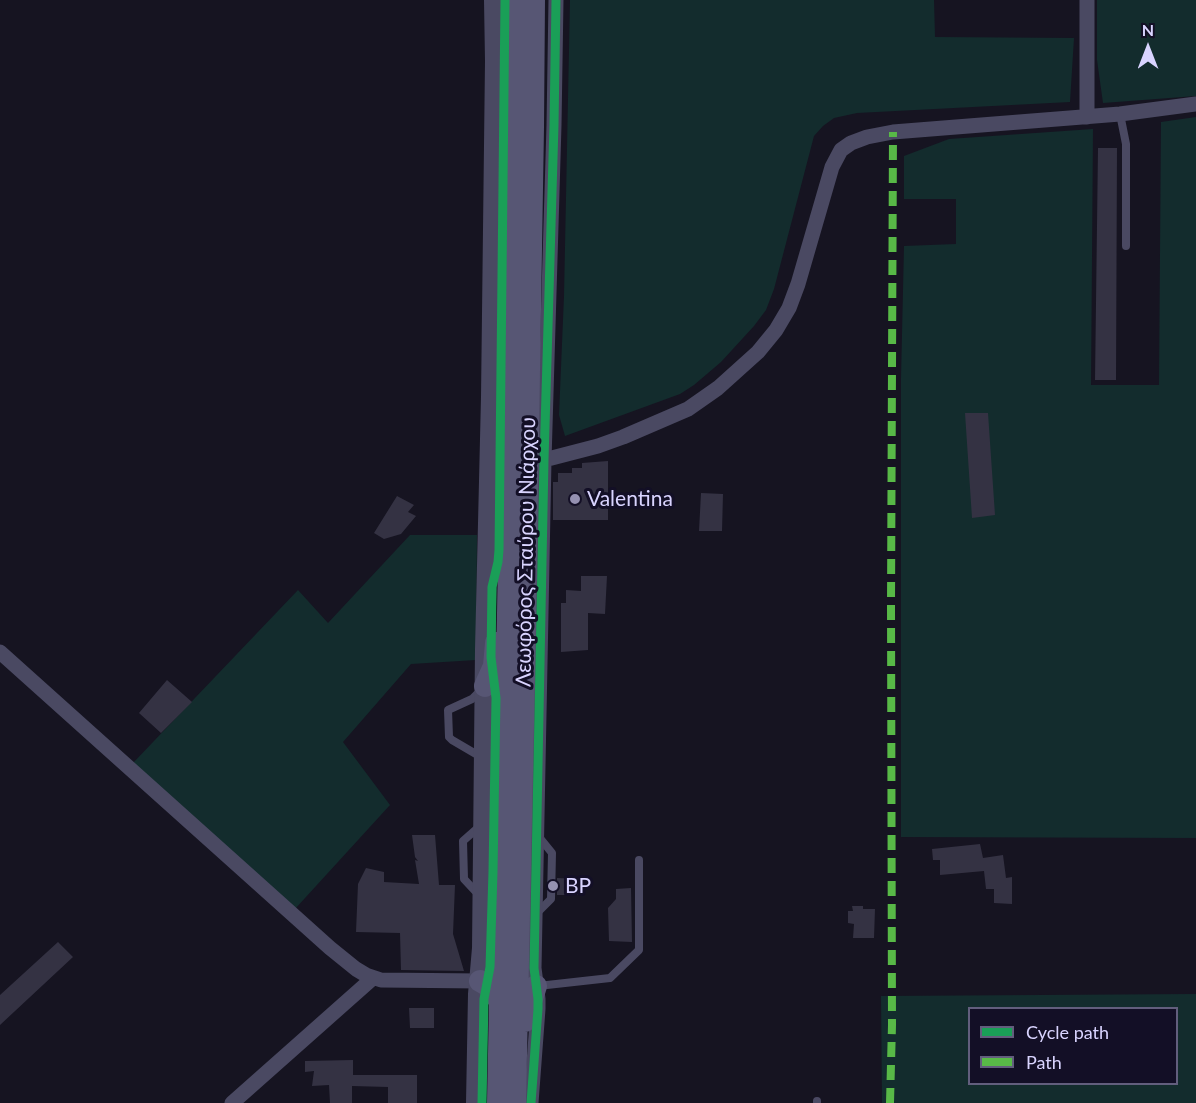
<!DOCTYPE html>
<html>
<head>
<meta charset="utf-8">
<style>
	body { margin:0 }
	#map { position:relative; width:1196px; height:1103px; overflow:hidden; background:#161421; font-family:Lato,sans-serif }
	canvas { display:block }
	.legend { position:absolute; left:968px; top:1007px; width:210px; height:78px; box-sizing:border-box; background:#130f26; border:2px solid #625e7d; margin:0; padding:8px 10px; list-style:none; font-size:18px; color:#d9d4ff }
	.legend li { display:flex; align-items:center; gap:12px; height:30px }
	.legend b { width:30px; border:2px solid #625e7d }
	.north { position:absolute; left:1118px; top:18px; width:60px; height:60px; -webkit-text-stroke:4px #130f26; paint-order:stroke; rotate:0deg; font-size:16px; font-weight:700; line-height:24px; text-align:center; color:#d9d4ff }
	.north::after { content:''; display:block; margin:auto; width:21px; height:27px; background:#d9d4ff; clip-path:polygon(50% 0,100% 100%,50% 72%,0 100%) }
</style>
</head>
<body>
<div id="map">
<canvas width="1196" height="1103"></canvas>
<ul class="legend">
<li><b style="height:8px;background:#1a9f57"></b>Cycle path</li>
<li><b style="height:8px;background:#58b947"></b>Path</li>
</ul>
<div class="north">N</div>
</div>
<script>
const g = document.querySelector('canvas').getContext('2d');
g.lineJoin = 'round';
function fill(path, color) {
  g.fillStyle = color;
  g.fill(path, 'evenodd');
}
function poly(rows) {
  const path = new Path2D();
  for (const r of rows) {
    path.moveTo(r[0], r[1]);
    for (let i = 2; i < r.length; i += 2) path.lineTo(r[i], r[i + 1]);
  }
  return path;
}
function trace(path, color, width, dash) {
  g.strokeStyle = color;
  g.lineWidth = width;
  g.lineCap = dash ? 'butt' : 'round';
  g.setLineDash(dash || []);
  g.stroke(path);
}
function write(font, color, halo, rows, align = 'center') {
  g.font = font + ' Lato,sans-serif';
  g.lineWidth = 6;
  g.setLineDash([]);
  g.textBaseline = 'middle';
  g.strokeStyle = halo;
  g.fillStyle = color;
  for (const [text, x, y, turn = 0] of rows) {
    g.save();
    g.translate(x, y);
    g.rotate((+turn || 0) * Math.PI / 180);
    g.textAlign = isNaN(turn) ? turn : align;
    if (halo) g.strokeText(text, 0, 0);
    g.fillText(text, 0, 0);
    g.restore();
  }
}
const green = poly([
	[570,0,934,0,935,37,1074,38,1070,102,857,113,834,118,823,126,814,136,774,289,766,310,754,326,721,362,694,385,680,394,565,436,559,415,564,296],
	[1097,0,1196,0,1196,96,1103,103,1097,60],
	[1196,117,1196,838,901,837,901,378,904,246,956,244,956,199,904,199,904,156,949,139,1093,129,1091,385,1159,385,1161,122],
	[410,535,477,535,476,660,411,664,343,742,390,805,295,909,133,763,298,590,328,623],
	[1196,994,1196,1103,882,1103,881,996],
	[970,1008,1176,1008,1176,1084,970,1084]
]);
const building = poly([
	[1098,148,1117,148,1116,380,1095,380],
	[965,413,988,413,995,515,972,518],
	[608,461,608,520,553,520,553,482,558,482,558,473,572,473,572,468,582,468,582,463],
	[701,493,723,494,722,531,699,531],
	[397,496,414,505,408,512,416,516,401,534,384,539,374,533],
	[581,576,607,576,605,614,588,613,588,650,561,652,561,603,566,603,566,590,581,591],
	[167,680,192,702,161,733,139,713],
	[412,835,435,835,439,885,455,885,453,934,464,971,401,970,400,933,356,932,358,884,366,868,384,872,384,882,419,884,415,860,418,861,415,857],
	[980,844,983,858,1003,855,1006,878,1012,877,1012,904,994,903,994,889,986,889,984,871,940,875,940,860,933,860,932,849],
	[557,878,580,879,581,895,557,895],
	[631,888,632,942,609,941,608,908,616,899,616,889],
	[852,906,863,906,863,909,875,909,874,938,853,938,854,924,848,923,848,911,853,911],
	[58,942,73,957,0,1025,0,995],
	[409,1008,434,1008,434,1028,410,1028],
	[353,1060,353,1075,417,1075,417,1103,388,1103,388,1087,352,1086,352,1103,330,1103,329,1085,312,1086,314,1071,305,1072,305,1061]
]);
const service = poly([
	[1120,114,1126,144,1126,246],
	[481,757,452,740,449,737,448,710,472,699,482,689],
	[478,894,464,879,463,841,480,826],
	[536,914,551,899,552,853,539,837],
	[538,986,610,978,639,950,639,860],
	[817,1103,817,1101]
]);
const minor = poly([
	[1087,117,1087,0],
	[544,460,598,446,623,437,688,409,718,388,758,352,776,330,789,308,798,284,832,167,841,150,851,143,867,137,893,132,1120,114,1196,104],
	[0,652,330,948,356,969,366,975,381,980,480,981],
	[232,1103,373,978],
	[531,1103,538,1009,538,999,534,968,544,460,554,125,556,0]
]);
const tertiary = poly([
	[476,1103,478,994,482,948,485,649,491,397,495,61,494,0]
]);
const secondary = poly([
	[485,686,494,666,496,643],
	[480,981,487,985,500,1001],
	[525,1021,536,986],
	[498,1103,511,466,516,0],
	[515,1103,524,675,533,127,534,0]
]);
const quiet = poly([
	[890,1103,892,1025,891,604,893,132]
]);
const cycleway = poly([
	[482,1103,484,999,490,967,493,872,496,698,491,657,492,587,498,562,499,550,505,0],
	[531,1103,538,1009,538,999,534,968,544,460,554,125,556,0]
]);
const markers = [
	[575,499,6,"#9591b1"],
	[553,886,6,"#9591b1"]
];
const poiNames = [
	["Valentina",587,499],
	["BP",565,886]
];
const streetNames = [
	["Λεωφόρος Σταύρου Νιάρχου",526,552,-89]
];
fill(green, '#132c2d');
fill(building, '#343243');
trace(service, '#4a4962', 8);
trace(minor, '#4a4962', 15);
trace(tertiary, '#4a4962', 20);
trace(secondary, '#575674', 22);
trace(quiet, '#58b947', 8, [15, 8]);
trace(cycleway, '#1a9f57', 9);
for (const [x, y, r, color] of markers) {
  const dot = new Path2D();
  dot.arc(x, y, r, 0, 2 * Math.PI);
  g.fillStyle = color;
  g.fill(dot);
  trace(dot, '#130f26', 2);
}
write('21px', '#d9d4ff', '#130f26', poiNames, 'left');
write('21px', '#d9d4ff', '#130f26', streetNames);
</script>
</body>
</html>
